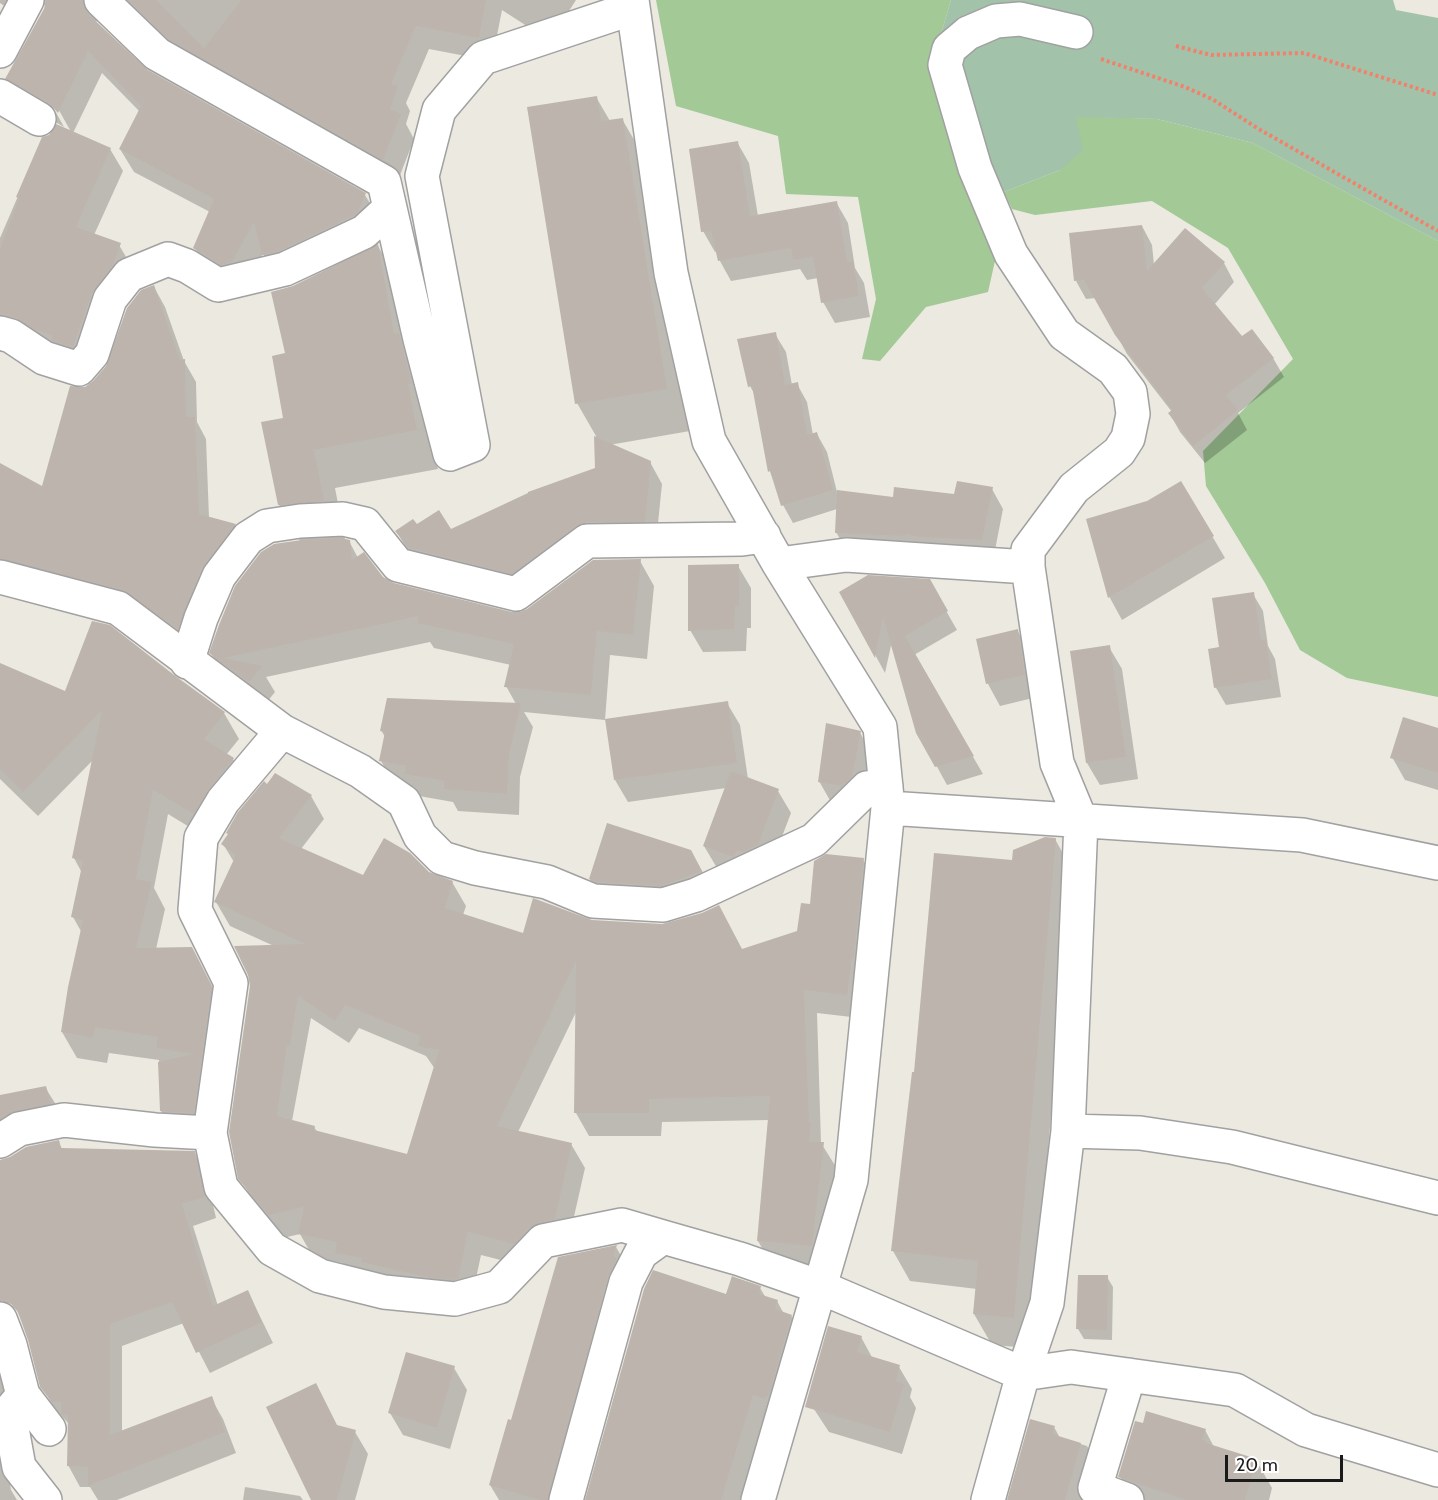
<!DOCTYPE html>
<html>
<head>
<meta charset="utf-8">
<style>
	body { margin:0 }
	#map { position:relative; width:1438px; height:1500px; overflow:hidden; background:#ece9e0; font-family:Cabin,sans-serif }
	canvas { display:block }
	.scale { position:absolute; left:1225px; top:1455px; width:118px; height:27px; box-sizing:border-box; border:3px solid #1a1a1a; border-top:0; padding-left:8px; font-size:18px; line-height:21px; white-space:nowrap; color:#1a1a1a; -webkit-text-stroke:4px #fff; paint-order:stroke }
</style>
</head>
<body>
<div id="map">
<canvas width="1438" height="1500"></canvas>
<div class="scale">20 m</div>
</div>
<script>
const g = document.querySelector('canvas').getContext('2d');
g.lineJoin = 'round';
function fill(path, color) {
  g.fillStyle = color;
  g.fill(path, 'evenodd');
}
function poly(rows) {
  const path = new Path2D();
  for (const r of rows) {
    path.moveTo(r[0], r[1]);
    for (let i = 2; i < r.length; i += 2) path.lineTo(r[i], r[i + 1]);
  }
  return path;
}
function trace(path, color, width, dash) {
  g.strokeStyle = color;
  g.lineWidth = width;
  g.lineCap = dash ? 'butt' : 'round';
  g.setLineDash(dash || []);
  g.stroke(path);
}
const forest = poly([
	[656,0,951,0,941,34,953,116,995,261,988,292,926,307,880,361,862,359,876,299,858,197,786,194,778,136,676,106],
	[1075,116,1157,119,1253,143,1438,241,1438,697,1347,678,1300,650,1265,583,1206,486,1203,451,1293,359,1228,248,1152,201,1035,215,1012,209,1004,192,1060,170]
]);
const cemetery = poly([
	[951,0,1393,0,1396,10,1438,18,1438,241,1253,143,1157,119,1076,117,1083,150,1060,170,1004,192,974,190,941,34]
]);
const shadow = poly([
	[0,0,576,0,550,41,502,10,492,61,429,49,406,103,410,111,406,124,414,139,397,183,100,11,96,23,147,71,365,195,379,218,277,278,263,254,245,286,208,272,195,248,210,212,134,172,120,149,140,112,102,73,73,133,110,149,123,171,94,235,119,245,132,267,85,369,0,336,0,238,43,138,65,128,66,130,70,130,56,105,53,107,64,127,21,102,7,79,46,6,41,4,22,18,0,3],
	[596,97,610,121,622,119,647,162,690,431,609,445,650,462,662,484,656,543,600,543,525,595,409,553,397,532,416,526,450,531,597,469,596,436,577,403],
	[737,142,749,163,758,216,836,202,848,223,855,268,864,283,870,317,835,323,823,302,818,278,807,280,800,269,731,281,720,261,717,251,715,252,703,231],
	[1142,226,1152,245,1154,265,1224,263,1234,282,1214,305,1242,338,1273,358,1284,377,1238,413,1247,430,1205,463,1180,432,1170,414,1172,412,1127,354,1096,298,1086,299,1076,281],
	[378,246,400,284,438,469,335,488,345,540,349,541,358,558,392,584,512,614,521,614,640,561,654,586,647,659,610,655,605,720,524,712,533,727,520,777,519,815,458,811,453,802,419,796,414,787,394,783,381,761,385,737,381,730,516,704,506,686,511,665,434,648,430,642,266,677,275,692,263,707,226,679,211,653,300,541,279,505,285,419,286,354,293,287],
	[154,287,165,307,184,361,196,382,197,422,206,439,209,518,235,525,247,545,190,649,0,575,0,465,43,488,85,388,94,382,107,367],
	[775,334,786,352,792,385,797,384,807,402,813,435,817,434,827,452,837,492,895,498,956,496,992,489,1003,509,993,560,848,553,836,532,837,509,793,523,783,505,770,471,756,397,750,386],
	[1181,483,1225,558,1122,620,1110,598,1087,520,1148,503],
	[738,566,751,588,751,628,747,628,746,651,703,652,690,630],
	[929,581,957,630,914,655,983,774,947,785,918,732,892,641,885,673,841,592],
	[1253,594,1263,611,1268,646,1275,659,1281,697,1226,705,1216,688,1210,650,1221,648],
	[1017,630,1030,652,1037,697,1000,706,988,684,977,640],
	[1109,647,1122,669,1138,779,1100,785,1087,763],
	[0,664,66,693,224,713,239,739,226,755,233,759,248,785,209,839,168,814,154,888,165,909,156,949,191,948,226,1013,208,1139,176,1137,161,1111,159,1060,109,1053,107,1063,77,1058,62,1032,82,933,73,917,82,873,74,858,93,760,38,816,0,779],
	[727,703,740,725,748,779,778,791,791,813,770,868,717,868,704,846,726,788,628,802,615,780],
	[1438,729,1438,790,1405,780,1392,757],
	[860,733,873,755,864,799,832,804,819,781],
	[311,796,324,819,301,849,364,877,428,873,452,882,466,906,463,915,525,935,591,921,742,951,798,932,811,906,863,860,877,883,860,1018,817,1013,821,1143,836,1167,825,1269,772,1265,758,1241,769,1120,662,1122,661,1136,589,1136,576,1113,577,1010,518,1132,571,1144,585,1168,568,1243,528,1267,481,1255,471,1302,350,1276,343,1263,313,1257,300,1234,283,1238,254,1202,240,1178,274,946,230,926,216,902,234,862,223,844],
	[311,1018,349,1043,359,1028,426,1056,435,1069,408,1156,318,1133,314,1127,292,1121],
	[1055,839,1072,870,1031,1348,992,1345,974,1314,977,1289,910,1281,893,1251,915,1074,1013,861],
	[690,851,708,881,607,908,590,879],
	[45,1087,58,1108,0,1148,0,1097],
	[58,1142,63,1150,194,1152,206,1174,216,1218,193,1226,218,1306,248,1292,273,1343,210,1373,184,1323,122,1346,122,1432,211,1398,223,1419,236,1453,117,1500,98,1500,90,1487,80,1487,68,1465,70,1425,54,1408,42,1386,29,1338,16,1308,0,1259,0,1161],
	[616,1247,628,1268,564,1500,499,1500,490,1485,512,1422,560,1258],
	[1107,1277,1113,1287,1112,1340,1084,1339,1078,1329],
	[760,1288,766,1298,777,1301,784,1314,791,1316,804,1338,766,1417,740,1500,587,1500,727,1296],
	[861,1337,873,1359,899,1367,912,1389,910,1397,916,1408,902,1454,829,1432,808,1400],
	[0,1366,14,1412,2,1437,11,1490,17,1500,0,1500],
	[454,1368,467,1390,450,1449,403,1435,390,1413],
	[338,1427,355,1432,368,1454,355,1500,312,1500],
	[1054,1427,1060,1438,1087,1446,1103,1474,1096,1500,1009,1500],
	[1205,1430,1214,1447,1256,1460,1272,1488,1269,1500,1133,1500,1120,1476],
	[245,1487,300,1496,303,1500,243,1500]
]);
const building = poly([
	[46,0,83,0,83,6,88,14,148,70,366,193,358,212,353,216,279,251,262,255,254,222,232,262,221,265,193,248,214,199,119,149,141,106,88,51,58,113,49,103,5,79,44,9],
	[128,0,156,0,204,48,241,0,486,0,479,38,416,26,391,84,398,86,390,109,401,114,383,160,168,39],
	[597,96,601,121,623,118,667,389,575,404,527,107],
	[56,124,111,148,76,227,121,243,113,265,92,293,73,347,52,341,52,335,35,330,16,318,0,315,0,249,19,198,16,197,42,137,49,135],
	[738,141,750,216,837,201,847,262,853,261,859,296,821,303,813,257,793,260,791,248,718,261,711,231,701,232,689,149],
	[1142,225,1147,271,1185,228,1225,262,1202,288,1242,336,1252,329,1274,358,1226,395,1238,410,1193,446,1168,413,1172,410,1115,335,1084,280,1074,281,1069,233],
	[378,244,394,334,399,333,412,384,408,384,417,430,314,450,324,501,278,505,261,422,283,418,272,356,285,353,271,292,293,286],
	[154,285,180,360,185,359,186,417,195,417,199,514,236,524,202,568,178,629,123,590,0,559,0,463,42,486,70,386,85,387,93,381,106,366,127,308,141,290],
	[776,332,785,385,798,382,807,435,817,432,833,490,781,506,770,471,768,472,752,386,748,387,737,339],
	[594,436,651,461,645,522,587,522,576,526,512,574,409,548,395,531,413,519,417,524,439,510,451,529,528,493,528,492,595,468],
	[957,481,993,487,982,540,919,537,905,534,906,536,835,533,837,490,893,497,894,487,954,494],
	[1181,481,1214,536,1108,598,1086,519,1147,501],
	[341,538,350,540,352,560,364,552,383,577,394,583,512,612,520,612,527,609,593,560,641,559,633,635,597,631,591,695,504,687,514,644,417,623,419,616,224,658,262,666,249,682,209,653,219,625,235,586,261,552,274,544,302,540],
	[739,564,739,606,735,606,734,629,688,631,688,565],
	[868,575,930,579,948,611,905,636,974,756,935,767,916,733,883,617,875,658,839,592],
	[1254,592,1261,640,1266,640,1272,679,1214,688,1208,649,1219,647,1212,598],
	[92,621,110,625,174,675,225,712,204,739,234,758,209,789,194,814,153,790,136,879,152,882,136,948,192,947,212,986,194,1113,160,1111,158,1062,193,1054,157,1048,157,1037,95,1027,93,1038,61,1032,68,987,83,920,71,917,83,861,72,858,102,710,23,792,0,769,0,663,65,691],
	[1018,629,1025,675,986,684,976,639],
	[1110,645,1126,757,1086,763,1070,651],
	[387,698,521,703,509,754,507,794,444,789,444,781,405,774,406,766,379,761,385,732,380,731],
	[728,701,737,763,614,780,605,719],
	[1403,717,1438,728,1438,773,1390,758],
	[826,723,861,731,852,777,842,786,818,782],
	[731,771,779,789,758,845,743,852,737,850,733,857,703,846],
	[275,773,312,795,279,838,363,875,384,838,410,853,429,872,453,881,445,908,523,933,533,898,592,920,662,924,702,913,719,905,742,949,797,931,801,903,810,904,814,861,826,854,864,858,854,958,852,957,847,995,804,990,809,1123,811,1123,809,1142,824,1142,812,1246,757,1241,770,1096,649,1099,649,1113,574,1113,576,961,497,1126,572,1143,555,1219,539,1223,530,1228,514,1244,468,1232,458,1279,453,1280,431,1278,361,1262,362,1258,335,1253,337,1242,298,1234,304,1207,269,1215,238,1179,229,1132,250,986,248,975,234,946,305,944,214,902,236,855,221,844,228,834,226,833,238,812,264,781,267,784],
	[298,996,335,1021,345,1005,420,1036,418,1046,439,1050,407,1154,314,1130,315,1126,277,1116,287,1045,290,1046],
	[607,823,691,850,702,871,661,886,597,882,589,879],
	[1045,837,1056,838,1014,1318,973,1314,978,1261,891,1251,912,1072,914,1072,934,853,1012,860,1013,850],
	[46,1086,51,1104,15,1111,0,1119,0,1095],
	[59,1140,61,1148,195,1151,205,1197,182,1204,213,1306,248,1290,262,1322,196,1353,172,1302,110,1324,110,1435,212,1396,225,1432,88,1486,88,1467,67,1466,68,1416,61,1414,61,1402,52,1402,40,1387,28,1340,18,1312,11,1304,0,1301,0,1160,10,1157,26,1147],
	[617,1245,613,1256,617,1258,608,1277,548,1500,540,1500,489,1485,508,1419,511,1420,558,1257],
	[653,1270,726,1294,732,1276,734,1277,761,1286,759,1294,778,1300,775,1309,792,1315,768,1397,765,1396,765,1399,753,1395,721,1500,585,1500,644,1289],
	[1078,1275,1108,1275,1107,1330,1076,1329],
	[828,1326,862,1336,857,1352,900,1365,896,1381,904,1384,890,1432,805,1407],
	[406,1352,455,1366,437,1428,388,1413],
	[316,1383,337,1425,356,1430,337,1500,311,1500,266,1407],
	[1146,1411,1206,1429,1202,1440,1206,1441,1206,1443,1257,1459,1245,1500,1187,1500,1118,1477,1135,1421,1143,1423],
	[1030,1419,1055,1426,1052,1434,1081,1443,1065,1500,1007,1500]
]);
const path = poly([
	[1176,46,1211,55,1304,53,1438,95],
	[1101,59,1185,87,1212,99,1257,128,1438,231]
]);
const minor = poly([
	[101,0,157,54,384,182,420,339,450,454,473,445,422,176,439,110,483,58,633,8],
	[632,0,671,273,709,441,779,564,880,727,888,808,851,1180,758,1500],
	[0,51,27,0],
	[0,96,39,119],
	[0,333,11,336,44,358,79,369,92,354,110,299,129,275,168,259,187,266,218,285,285,269,364,232,390,208],
	[779,564,846,555,1028,567],
	[0,577,118,608,282,731,360,771,404,802,420,836,442,858,475,868,547,882,593,901,663,905,696,895,814,840,867,788,886,786],
	[187,662,201,618,219,576,248,538,267,526,300,521,343,519,365,524,398,565,516,594,587,541,742,539,764,536],
	[282,731,223,801,201,838,195,910,231,983,210,1133,221,1187,272,1249,320,1276,384,1292,455,1299,499,1287,543,1241,622,1225,663,1237],
	[888,808,1302,835,1438,863],
	[1068,1131,1140,1133,1232,1147,1438,1198],
	[0,1141,19,1129,64,1120,155,1130,210,1133],
	[0,1319,10,1345,23,1395,49,1429],
	[23,1395,9,1412,19,1467,45,1500],
	[566,1500,626,1282,641,1253,663,1237,740,1259,820,1287,1023,1374,1071,1367,1235,1390,1306,1430,1438,1470],
	[988,1500,1023,1374,1047,1303,1068,1131,1081,821,1057,763,1028,567,1028,550,1074,488,1119,452,1128,438,1133,414,1130,392,1113,369,1064,334,1011,254,975,168,945,65,949,49,968,33,996,21,1020,19,1076,32],
	[1127,1500,1095,1488,1129,1375]
]);
fill(forest, '#a2c996');
fill(cemetery, '#a2c3aa');
fill(shadow, '#0003');
fill(building, '#bcb4ad');
trace(minor, '#a1a1a1', 36);
trace(path, '#f2816b', 4, [3, 3]);
trace(minor, '#fff', 33);
</script>
</body>
</html>
